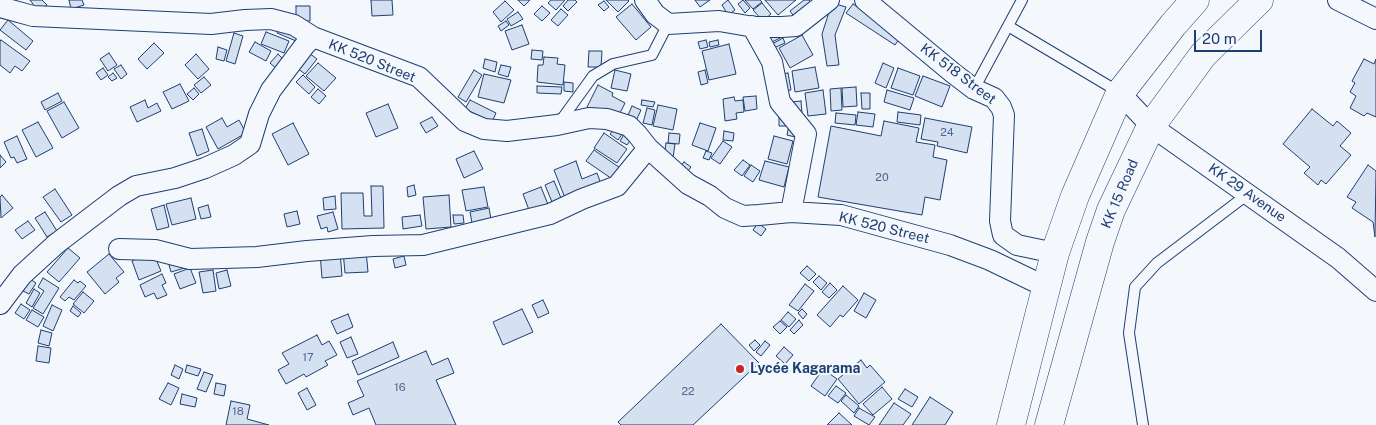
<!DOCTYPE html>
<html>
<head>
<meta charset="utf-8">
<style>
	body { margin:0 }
	#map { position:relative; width:1376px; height:425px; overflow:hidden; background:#f4f7fb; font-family:"Public Sans",sans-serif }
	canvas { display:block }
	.scale { position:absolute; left:1194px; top:30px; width:68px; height:22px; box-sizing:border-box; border:2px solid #1d3f73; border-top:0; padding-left:6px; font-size:15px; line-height:18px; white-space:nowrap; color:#1d3f73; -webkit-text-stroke:4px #f4f7fb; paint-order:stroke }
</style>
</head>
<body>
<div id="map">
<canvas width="1376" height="425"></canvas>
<div class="scale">20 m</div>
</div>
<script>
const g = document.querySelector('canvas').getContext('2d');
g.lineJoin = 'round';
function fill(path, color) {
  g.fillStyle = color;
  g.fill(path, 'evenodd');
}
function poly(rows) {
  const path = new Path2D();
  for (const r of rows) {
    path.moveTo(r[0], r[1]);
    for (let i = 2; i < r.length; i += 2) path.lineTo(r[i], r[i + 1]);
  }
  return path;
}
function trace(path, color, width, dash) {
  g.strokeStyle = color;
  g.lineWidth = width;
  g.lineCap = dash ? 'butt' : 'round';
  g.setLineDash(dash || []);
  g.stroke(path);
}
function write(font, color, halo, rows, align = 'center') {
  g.font = font + ' "Public Sans",sans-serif';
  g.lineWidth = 4;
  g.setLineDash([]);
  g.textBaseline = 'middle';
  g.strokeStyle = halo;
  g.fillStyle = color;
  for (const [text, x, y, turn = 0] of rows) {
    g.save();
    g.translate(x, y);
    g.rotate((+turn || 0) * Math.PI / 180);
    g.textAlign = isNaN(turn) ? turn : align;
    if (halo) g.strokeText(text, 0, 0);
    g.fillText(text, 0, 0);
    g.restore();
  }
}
const building = poly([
	[30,0,42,0,47,5,38,11,30,0],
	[69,0,82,0,84,5,71,9,69,0],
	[371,0,392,0,393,15,372,16,371,0],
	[518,0,530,0,524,6,518,0],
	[551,0,565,0,556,10,548,3,551,0],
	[568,0,575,0,577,2,568,11,563,6,568,0],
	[606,0,628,0,629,1,618,12,606,0],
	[695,0,710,0,700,7,695,0],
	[728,0,735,10,728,15,722,5,728,0],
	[743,0,750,8,745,13,738,4,743,0],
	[745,0,760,0,762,2,753,9,745,0],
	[765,0,796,0,778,15,765,0],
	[804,0,809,0,816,8,798,22,790,11,804,0],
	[505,1,514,10,501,22,493,12,505,1],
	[604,1,609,7,604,11,598,5,604,1],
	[762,3,771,14,763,21,753,10,762,3],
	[832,3,846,7,835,35,839,65,827,66,822,34,832,3],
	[632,4,651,27,636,40,616,17,632,4],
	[853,4,901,36,895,45,846,13,853,4],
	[296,6,310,6,310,21,296,21,296,6],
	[542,6,550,13,542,21,534,14,542,6],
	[561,9,568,15,558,26,551,20,561,9],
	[518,12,523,19,511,26,507,19,518,12],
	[8,20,33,41,26,50,0,30,8,20],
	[506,21,509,25,501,31,498,26,506,21],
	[281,23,300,31,296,41,277,33,281,23],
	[522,25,529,44,512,50,505,31,522,25],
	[266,32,289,41,284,53,261,44,266,32],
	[234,33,243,36,235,64,226,61,234,33],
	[802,35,813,55,790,68,779,48,802,35],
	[784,36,772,42,769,37,784,36],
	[783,38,785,43,774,48,772,44,783,38],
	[1,40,30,61,22,71,15,66,10,73,0,65,0,41,1,40],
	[706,40,708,47,700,49,698,42,706,40],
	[718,40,719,45,710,47,709,42,718,40],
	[255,42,271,51,266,61,249,52,255,42],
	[154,43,164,53,147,69,138,59,154,43],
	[729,44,736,74,709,80,702,51,729,44],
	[218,47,227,50,224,61,216,59,218,47],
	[532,50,543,51,542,60,531,59,532,50],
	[589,51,602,51,601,67,588,67,589,51],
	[109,53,117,65,108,71,100,59,109,53],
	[309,53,317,59,305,74,297,68,309,53],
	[196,54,209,69,198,79,185,65,196,54],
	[278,54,283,59,278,70,270,63,278,54],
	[544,57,558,58,557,64,565,65,563,85,537,82,538,65,543,65,544,57],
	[485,59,497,62,495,72,483,68,485,59],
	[1364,59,1374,64,1376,59,1376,117,1367,113,1364,116,1350,108,1356,96,1350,92,1355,83,1352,81,1364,59],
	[318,63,336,78,324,91,306,76,318,63],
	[883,63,894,68,886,88,875,83,883,63],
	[121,65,127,74,121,79,114,69,121,65],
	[501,65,511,67,508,77,498,74,501,65],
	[815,67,819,88,795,92,792,71,815,67],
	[103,68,108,75,101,80,96,73,103,68],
	[898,68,920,76,913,95,891,88,898,68],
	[474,70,482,75,466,102,458,97,474,70],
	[615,70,631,74,627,91,611,88,615,70],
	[705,70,708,83,701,85,698,72,705,70],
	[113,73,117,78,112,81,108,77,113,73],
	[788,73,791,90,785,91,782,74,788,73],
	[484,74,511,80,504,103,478,97,484,74],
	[303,75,315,87,309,94,296,82,303,75],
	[923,76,950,86,942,107,915,96,923,76],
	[204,77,211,85,201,93,194,85,204,77],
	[564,82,573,83,573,92,564,91,564,82],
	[180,84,189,101,172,109,163,92,180,84],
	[598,85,613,93,612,96,625,103,619,115,605,108,602,114,587,107,598,85],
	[537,86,562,87,561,94,537,93,537,86],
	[856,87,857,106,843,107,842,88,856,87],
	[194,88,199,94,193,100,187,94,194,88],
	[841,88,842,110,831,111,830,89,841,88],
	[318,89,326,96,319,104,311,97,318,89],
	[823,90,826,114,808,116,805,93,823,90],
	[887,90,914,98,910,110,884,102,887,90],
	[58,93,62,101,45,110,41,102,58,93],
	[861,93,870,93,870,109,862,109,861,93],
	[756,96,757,109,745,111,743,97,756,96],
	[734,97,735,101,743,100,744,112,736,113,737,119,725,121,723,99,734,97],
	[145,100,148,108,157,103,161,111,137,122,130,107,145,100],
	[470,100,496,113,492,122,465,109,470,100],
	[642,100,655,102,653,107,641,105,642,100],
	[801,101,802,113,791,102,801,101],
	[64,102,79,128,62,138,47,111,64,102],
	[388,104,398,128,376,137,366,113,388,104],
	[658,105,677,109,673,130,653,126,658,105],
	[632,106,641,110,635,123,626,120,632,106],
	[647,108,655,110,652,125,643,123,647,108],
	[1312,109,1333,126,1337,121,1351,133,1340,146,1351,155,1326,184,1321,180,1318,185,1304,173,1310,167,1283,144,1312,109],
	[858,112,875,114,873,127,856,125,858,112],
	[898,112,921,115,920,125,897,122,898,112],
	[836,113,856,115,855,125,835,123,836,113],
	[432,117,438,126,426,133,420,123,432,117],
	[779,117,786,117,786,126,779,126,779,117],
	[222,118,227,127,239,120,246,133,218,149,206,127,222,118],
	[925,118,972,127,967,153,937,146,938,142,921,139,925,118],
	[884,121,919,128,916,142,935,145,933,157,947,160,940,200,925,197,922,215,818,197,831,126,881,136,884,121],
	[38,122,53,148,36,157,22,130,38,122],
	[293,123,309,154,288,165,272,134,293,123],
	[700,123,716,128,708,151,692,145,700,123],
	[789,125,797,127,795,137,787,135,789,125],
	[615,128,623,133,618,140,610,134,615,128],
	[202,129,209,151,197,156,189,133,202,129],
	[724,131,734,133,733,141,723,140,724,131],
	[604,133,627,149,617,163,594,148,604,133],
	[625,133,632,138,627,145,620,141,625,133],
	[669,133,680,134,679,144,668,143,669,133],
	[17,136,27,159,17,163,14,157,11,158,4,142,17,136],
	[774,136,793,141,787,164,768,159,774,136],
	[723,141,732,147,720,164,711,158,723,141],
	[666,143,675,144,673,158,664,157,666,143],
	[594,150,623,170,615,181,586,161,594,150],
	[474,151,483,169,464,178,456,159,474,151],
	[706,151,712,153,709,160,703,158,706,151],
	[0,155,6,162,0,168,0,155],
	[743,160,750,165,742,176,734,170,743,160],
	[576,161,582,179,597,173,601,184,565,198,554,170,576,161],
	[765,161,789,167,784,187,759,180,765,161],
	[684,162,691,167,684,176,677,171,684,162],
	[751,165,760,171,753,182,744,176,751,165],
	[1368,165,1376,171,1375,237,1373,222,1352,208,1356,202,1347,197,1368,165],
	[554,181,561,198,552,202,545,185,554,181],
	[414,185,416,195,408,197,407,187,414,185],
	[371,186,383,186,384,228,342,229,341,193,363,193,364,216,372,216,371,186],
	[484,187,488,207,466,211,462,190,484,187],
	[541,187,549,207,540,211,538,207,529,210,523,194,541,187],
	[55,189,72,215,61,222,43,197,55,189],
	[2,195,13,208,1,218,0,197,2,195],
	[449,195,451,227,426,229,423,197,449,195],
	[335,196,336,209,324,210,323,198,335,196],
	[191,198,196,219,172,225,166,204,191,198],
	[164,205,169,227,157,230,151,209,164,205],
	[208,205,211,217,201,219,198,208,208,205],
	[489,208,491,219,472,223,470,212,489,208],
	[297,211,300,224,287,227,284,214,297,211],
	[45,212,57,231,47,237,35,218,45,212],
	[333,212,338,229,328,232,327,227,321,229,317,216,333,212],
	[420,215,422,226,403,229,402,217,420,215],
	[453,215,463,215,464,223,454,224,453,215],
	[28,221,35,230,22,239,15,230,28,221],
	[758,223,766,229,761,236,753,230,758,223],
	[68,248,80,258,59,282,47,272,68,248],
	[366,250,368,272,345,273,343,251,366,250],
	[340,251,342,276,322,278,320,253,340,251],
	[153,252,161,271,139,280,132,261,153,252],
	[109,254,124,272,116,278,119,282,105,294,87,272,109,254],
	[404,256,406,265,395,268,393,259,404,256],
	[186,259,188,267,171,272,169,265,186,259],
	[807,266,816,274,809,281,800,273,807,266],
	[190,268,196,283,180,289,174,274,190,268],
	[213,270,216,291,203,293,199,272,213,270],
	[227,270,231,286,219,289,216,273,227,270],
	[162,274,166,283,162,285,167,295,157,299,154,293,145,297,140,285,162,274],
	[819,276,827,283,821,290,813,282,819,276],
	[43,278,59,288,43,314,33,308,44,291,38,287,43,278],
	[30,279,36,283,29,294,23,291,30,279],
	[74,280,78,283,80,281,86,286,74,300,69,297,65,301,60,297,74,280],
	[830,283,837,290,829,298,822,292,830,283],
	[805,284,814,291,798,311,789,305,805,284],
	[843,286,858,300,843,317,840,315,830,327,817,315,843,286],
	[34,289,40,293,32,307,26,303,34,289],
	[83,292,94,301,84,313,73,304,83,292],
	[864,293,876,300,866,318,854,311,864,293],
	[543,300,549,313,538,318,532,305,543,300],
	[21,304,30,310,24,319,15,313,21,304],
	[52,305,62,310,53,331,43,326,52,305],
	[73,306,81,313,78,317,70,311,73,306],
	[522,309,533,332,503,345,493,322,522,309],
	[802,309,807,314,803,319,798,313,802,309],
	[32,310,44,317,38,327,26,320,32,310],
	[788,312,796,319,789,327,781,320,788,312],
	[348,314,353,327,337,334,331,321,348,314],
	[799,320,803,325,794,334,790,330,799,320],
	[780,321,787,327,780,334,773,327,780,321],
	[721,324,759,363,693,425,621,425,618,422,721,324],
	[41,330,52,333,49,346,38,343,41,330],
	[317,335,322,345,329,341,337,355,325,361,328,365,306,377,304,374,286,384,278,370,289,364,282,353,317,335],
	[351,337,358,354,347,358,340,342,351,337],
	[755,340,760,345,754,351,749,345,755,340],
	[765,341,770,345,761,356,756,352,765,341],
	[393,342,399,357,358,375,352,361,393,342],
	[38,346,51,348,49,363,36,361,38,346],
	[784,347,793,355,785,364,776,356,784,347],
	[426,351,432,365,448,358,454,373,436,380,456,425,376,425,369,408,353,415,348,403,364,396,357,381,426,351],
	[861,360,867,368,870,365,885,382,859,404,838,379,861,360],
	[175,365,183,369,179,379,171,375,175,365],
	[187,365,201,369,198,376,185,372,187,365],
	[823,369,837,379,825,396,811,386,823,369],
	[204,372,213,375,206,392,197,389,204,372],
	[168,383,179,388,171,405,159,399,168,383],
	[216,383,226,385,224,396,214,394,216,383],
	[836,386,846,393,838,403,828,396,836,386],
	[882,387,892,399,873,415,863,404,882,387],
	[307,388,316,405,307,410,298,393,307,388],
	[905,389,918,397,912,407,898,399,905,389],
	[182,394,197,398,195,407,180,404,182,394],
	[846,395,859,406,854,413,841,401,846,395],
	[930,397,953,412,945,425,912,425,930,397],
	[231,401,250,405,247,419,269,425,226,425,231,401],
	[894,403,911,414,903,425,879,425,894,403],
	[859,408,875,417,869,425,854,416,859,408],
	[839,413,852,425,827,425,839,413]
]);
const lane = poly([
	[1008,26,1119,92],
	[974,89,1022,0],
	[559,123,593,76,613,64,652,55,668,24],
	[1143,425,1129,333,1135,287,1157,263,1248,194]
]);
const street = poly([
	[645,0,655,14,668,24,719,21,754,27,782,27,796,26,829,0],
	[865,0,953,73,974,89,994,98,1001,107,1004,115,1000,221,1003,235,1017,245,1055,253],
	[1338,0,1376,19],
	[0,7,33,16,211,24,245,20,271,19,294,25,313,37,419,77,465,121,484,129,507,131,557,125,589,118,607,119,629,126,637,134,648,148,688,184,710,196,725,208,743,216,759,215,791,212,841,215,950,245,990,260,1046,287],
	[752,26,772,62,780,102,806,134,791,212],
	[1120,93,1151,126,1338,258,1376,291],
	[119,249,155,250,190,259,257,257,307,251,373,246,423,245,550,214,582,199,617,186,648,148],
	[0,304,22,275,56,244,119,196,136,186,175,178,205,168,234,155,250,144,259,114,271,90,305,45,313,37]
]);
const highway = poly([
	[1011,425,1055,253,1075,196,1120,93,1173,25,1195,0],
	[1049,425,1100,242,1111,210,1151,126,1203,55,1259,0]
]);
const markers = [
	[740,369,5,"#c62828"]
];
const numberNames = [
	["24",947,133],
	["20",882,178],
	["17",308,358],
	["16",400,388],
	["22",688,392],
	["18",238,412]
];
const streetNames = [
	["KK 520 Street",372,61,22],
	["KK 518 Street",958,74,37],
	["KK 29 Avenue",1247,193,35],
	["KK 15 Road",1120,194,-67],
	["KK 520 Street",884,228,14]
];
const poiNames = [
	["Lycée Kagarama",750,369]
];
fill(building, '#d5e0f0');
trace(building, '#1d3f73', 1);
trace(lane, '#1d3f73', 12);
trace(street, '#1d3f73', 22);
trace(highway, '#1d3f73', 29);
trace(lane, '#f4f7fb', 10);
trace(street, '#f4f7fb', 20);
trace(highway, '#f4f7fb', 28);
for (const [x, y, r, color] of markers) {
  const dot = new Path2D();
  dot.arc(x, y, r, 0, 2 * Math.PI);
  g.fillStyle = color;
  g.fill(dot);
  trace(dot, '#f4f7fb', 2);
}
write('11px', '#4b6792', null, numberNames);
write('14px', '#1d3f73', '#f4f7fb', streetNames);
write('bold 14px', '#1d3f73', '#f4f7fb', poiNames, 'left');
</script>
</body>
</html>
